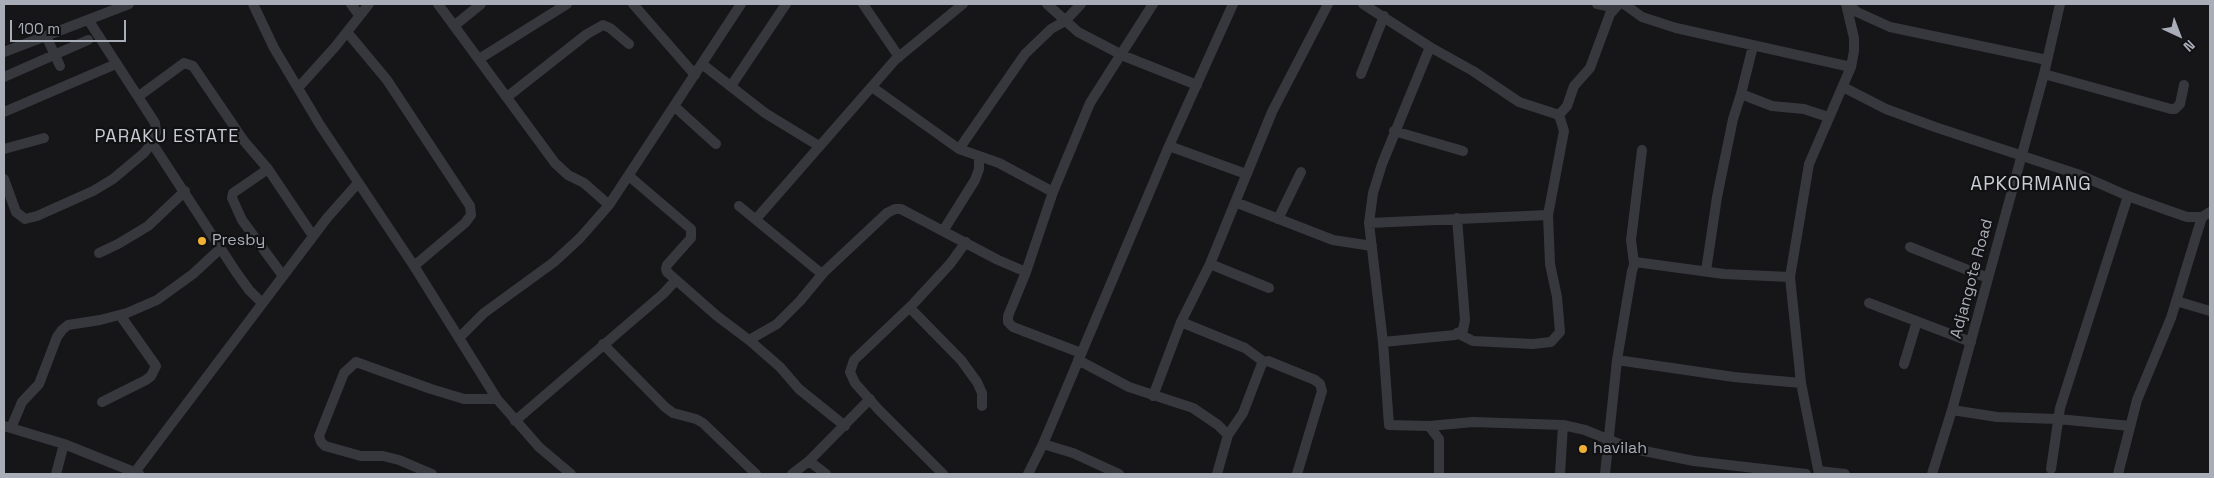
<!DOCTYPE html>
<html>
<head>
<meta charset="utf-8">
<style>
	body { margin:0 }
	#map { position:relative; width:2214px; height:478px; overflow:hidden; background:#161618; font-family:"Space Grotesk",sans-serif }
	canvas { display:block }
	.frame { position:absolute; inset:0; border:5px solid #a8adb8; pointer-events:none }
	.north { position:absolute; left:2154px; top:10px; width:50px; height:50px; -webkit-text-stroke:4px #111113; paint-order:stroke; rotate:137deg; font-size:14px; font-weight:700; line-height:20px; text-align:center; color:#a8adb8 }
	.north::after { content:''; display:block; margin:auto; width:18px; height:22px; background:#a8adb8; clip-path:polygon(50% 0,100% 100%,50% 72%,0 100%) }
	.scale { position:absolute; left:10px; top:20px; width:116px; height:22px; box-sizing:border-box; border:2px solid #a8adb8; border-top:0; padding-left:6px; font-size:15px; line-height:18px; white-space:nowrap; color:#a8adb8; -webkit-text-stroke:4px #111113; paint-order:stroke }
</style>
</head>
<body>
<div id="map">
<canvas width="2214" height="478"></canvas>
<div class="frame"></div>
<div class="north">N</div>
<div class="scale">100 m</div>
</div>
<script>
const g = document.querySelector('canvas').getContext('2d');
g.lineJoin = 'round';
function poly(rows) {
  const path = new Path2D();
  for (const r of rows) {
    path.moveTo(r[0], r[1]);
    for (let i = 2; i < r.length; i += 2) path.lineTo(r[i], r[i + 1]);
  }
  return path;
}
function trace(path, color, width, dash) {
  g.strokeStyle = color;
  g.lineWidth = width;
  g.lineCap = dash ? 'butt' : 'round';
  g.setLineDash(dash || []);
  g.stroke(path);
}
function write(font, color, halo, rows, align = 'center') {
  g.font = font + ' "Space Grotesk",sans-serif';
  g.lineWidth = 4.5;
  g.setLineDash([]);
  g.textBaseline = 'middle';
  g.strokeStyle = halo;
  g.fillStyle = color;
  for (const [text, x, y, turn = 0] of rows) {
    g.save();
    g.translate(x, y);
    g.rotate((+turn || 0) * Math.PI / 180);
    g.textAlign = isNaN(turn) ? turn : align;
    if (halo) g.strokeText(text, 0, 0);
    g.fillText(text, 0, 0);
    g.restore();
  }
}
const minor = poly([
	[253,4,274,48,320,125,414,266,497,399,539,447,571,474],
	[351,4,359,15],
	[438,4,555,163,568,175,584,183,609,205],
	[633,4,695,75],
	[863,4,899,57],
	[1047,4,1078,32,1124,56,1197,85],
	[1363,4,1430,47,1473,71,1519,102,1559,115],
	[1597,4,1614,8],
	[1624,4,1642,17,1676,28,1851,67],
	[1848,4,1857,12,1890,27,2047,60],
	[454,26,481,4],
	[347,32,387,80,470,206,471,215,465,223,414,266],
	[46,36,60,66],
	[1430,47,1382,164,1373,193,1369,223,1383,342,1389,425,1429,426,1473,422,1563,425,1585,430,1629,448,1694,461,1806,474],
	[4,52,129,4],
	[479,59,567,4],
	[702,64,765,113,819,146],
	[1361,74,1384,16],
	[2044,74,2171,109,2175,109,2180,104,2184,85],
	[4,77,88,40],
	[731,86,786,4],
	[872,87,959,149,999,163,1053,192],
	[1843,87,1886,109,1935,127,2080,175,2128,196,2164,209,2187,217,2202,217,2210,212],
	[298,88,335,47,369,4],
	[1741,94,1753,46],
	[139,96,184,63,193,66,244,141,268,169,313,236],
	[507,97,587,34,603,25,610,28,629,44],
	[674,106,716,144],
	[4,112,116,64],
	[1394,131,1463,151],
	[152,143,236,272,249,290,262,303],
	[1169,146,1246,174],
	[4,149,44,138],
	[959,149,1025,54,1051,29,1065,21,1081,4],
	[268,169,233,193,232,198,242,220,283,276],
	[629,176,691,229,691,238,667,265,666,269,667,272,717,316,749,340,780,367,799,389,845,426],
	[4,179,16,212,25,219,37,216,93,191,113,179,144,153,152,143,156,132,155,123,89,21],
	[1235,202,1333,240,1372,246],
	[739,206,822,274],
	[756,219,895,60,963,4],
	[1278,219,1301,172],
	[1369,223,1548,215],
	[943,231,975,180,979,169,979,156],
	[1910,247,1988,278],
	[99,253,118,244,148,226,185,191],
	[1634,263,1631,240,1642,150],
	[1210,264,1269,288],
	[1706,271,1717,197,1733,119,1741,94,1772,106,1804,109,1828,117],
	[2176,301,2210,311],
	[1869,303,1971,342],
	[910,308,961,360,977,382,982,393,982,406],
	[1181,322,1245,348,1264,362],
	[1457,333,1473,341,1533,344,1551,342,1560,332,1557,297,1550,264,1548,215,1564,131,1559,115,1567,106,1574,86,1590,68,1610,14,1619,4],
	[459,338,484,313,554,262,580,238,609,205,741,4],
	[749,340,777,324,800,301,824,272,887,213,895,209,901,209,998,260,1026,272],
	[1383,342,1455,335,1463,330,1465,320,1457,218],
	[603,344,665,407,673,413,696,419,703,423,756,474],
	[1081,353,1013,327,1008,322,1008,316,1026,272,1053,192,1090,103,1153,4],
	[1078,360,1129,387,1193,408,1218,425,1228,435],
	[1617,360,1734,377,1801,383],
	[1904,364,1917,321],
	[1153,396,1181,322,1210,264,1272,112,1328,4],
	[102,402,146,380,151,376,156,366,120,315],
	[1952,410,1997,417,2058,419,2130,426],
	[515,421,663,294,676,280],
	[4,426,64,444,139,474],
	[1429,426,1439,439,1439,474],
	[11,428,22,402,39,384,57,337,62,330,68,325,100,320,127,313,157,300,193,274,221,248],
	[1043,444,1073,453,1119,474],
	[809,461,826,474],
	[2051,469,2060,408,2128,196],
	[1819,471,1845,474],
	[135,472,327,218,358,183],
	[56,474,64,444],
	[432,474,399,460,383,456,361,456,325,446,321,442,319,436,344,373,356,362,431,389,464,399,497,399],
	[792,474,809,461,870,399],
	[943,474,878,409,855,383,850,372,854,360,914,303,950,264,966,242],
	[1028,474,1043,444,1169,146,1233,4],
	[1217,474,1228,435,1243,413,1261,366,1264,362,1268,361,1315,380,1320,384,1322,391,1297,474],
	[1560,474,1563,425],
	[1605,474,1617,360,1632,271,1635,262,1724,274,1790,277],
	[1819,474,1801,383,1790,277,1809,164,1851,67,1854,51,1854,38,1846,4],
	[1932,474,1952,410,2044,74,2060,4],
	[2118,474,2137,400,2171,318,2202,217]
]);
const markers = [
	[202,241,5,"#f2b134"],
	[1583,449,5,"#f2b134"]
];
const poiNames = [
	["Presby",212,241],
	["havilah",1593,449]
];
const streetNames = [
	["Adjangote Road",1972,279,-75]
];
const neighbourhoodNames = [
	["PARAKU ESTATE",167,137]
];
const quarterNames = [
	["APKORMANG",2031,185]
];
trace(minor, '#37383d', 10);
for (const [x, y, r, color] of markers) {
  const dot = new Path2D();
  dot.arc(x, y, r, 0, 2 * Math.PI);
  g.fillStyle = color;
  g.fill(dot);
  trace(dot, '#111113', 2);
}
write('16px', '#a8adb8', '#111113', poiNames, 'left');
write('16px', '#a8adb8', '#111113', streetNames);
g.letterSpacing = '1px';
write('18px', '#c9ccd4', '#111113', neighbourhoodNames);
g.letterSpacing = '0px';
g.letterSpacing = '1px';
write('19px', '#c9ccd4', '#111113', quarterNames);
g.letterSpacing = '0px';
</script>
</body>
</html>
